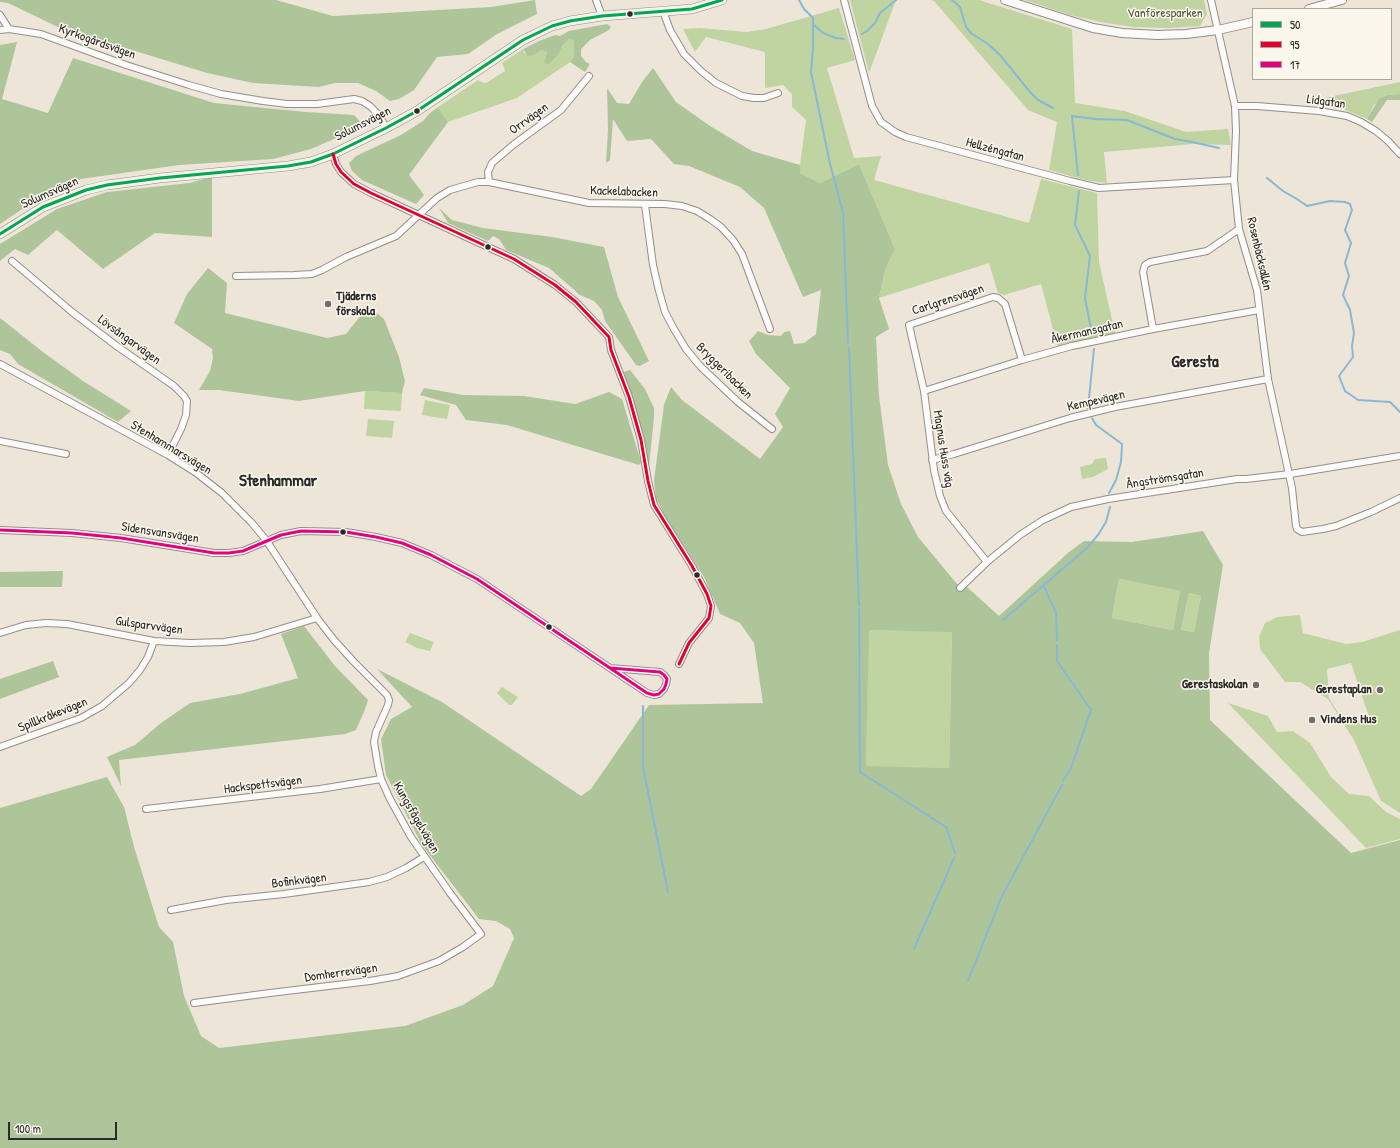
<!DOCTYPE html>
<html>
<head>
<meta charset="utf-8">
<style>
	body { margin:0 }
	#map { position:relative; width:1400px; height:1148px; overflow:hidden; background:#eee5d9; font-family:"Patrick Hand",sans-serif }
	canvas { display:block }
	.legend { position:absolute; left:1252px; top:8px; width:140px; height:72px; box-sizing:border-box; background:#fbf7ec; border:1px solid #a8a59f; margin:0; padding:5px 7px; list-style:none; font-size:12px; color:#2b2b2b }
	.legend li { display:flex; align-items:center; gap:8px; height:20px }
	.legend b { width:20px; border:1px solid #a8a59f }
	.scale { position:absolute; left:8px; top:1122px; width:109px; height:18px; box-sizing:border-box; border:2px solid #2b2b2b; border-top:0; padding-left:5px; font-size:12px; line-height:14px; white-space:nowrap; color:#2b2b2b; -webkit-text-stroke:3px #fbf7ec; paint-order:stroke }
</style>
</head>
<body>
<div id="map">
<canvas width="1400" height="1148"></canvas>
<ul class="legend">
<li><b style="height:5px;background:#00a651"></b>50</li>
<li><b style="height:5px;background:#e4002b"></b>95</li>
<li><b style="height:5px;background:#e5007d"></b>17</li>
</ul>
<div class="scale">100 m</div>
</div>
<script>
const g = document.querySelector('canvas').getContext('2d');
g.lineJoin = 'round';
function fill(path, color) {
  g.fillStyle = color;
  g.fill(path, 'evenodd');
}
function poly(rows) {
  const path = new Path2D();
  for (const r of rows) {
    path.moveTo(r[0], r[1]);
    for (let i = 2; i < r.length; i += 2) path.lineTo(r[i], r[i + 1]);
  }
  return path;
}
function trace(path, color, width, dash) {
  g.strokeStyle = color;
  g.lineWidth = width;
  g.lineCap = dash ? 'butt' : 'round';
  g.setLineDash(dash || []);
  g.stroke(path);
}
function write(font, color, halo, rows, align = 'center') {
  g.font = font + ' "Patrick Hand",sans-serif';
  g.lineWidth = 3;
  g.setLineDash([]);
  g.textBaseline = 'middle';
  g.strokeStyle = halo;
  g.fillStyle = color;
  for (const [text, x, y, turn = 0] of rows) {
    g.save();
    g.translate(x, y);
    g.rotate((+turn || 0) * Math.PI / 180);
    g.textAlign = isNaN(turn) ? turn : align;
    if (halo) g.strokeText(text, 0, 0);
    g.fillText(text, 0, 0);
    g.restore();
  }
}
const green = poly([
	[850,0,896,0,869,73],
	[931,0,979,0,1072,29,1075,103,1125,111,1186,132,1228,129,1231,145,1193,144,1104,152,1107,183,1085,180,1049,170,1057,122,1028,110,934,1],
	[1025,0,1204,0,1207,14,1200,26,1169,28,1133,27,1101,22,1070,15],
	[839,8,855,60,827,68,854,158,881,156,874,180,1029,223,1041,179,1097,193,1099,262,1115,333,1058,348,1041,284,1004,295,998,293,989,263,879,298,886,267,895,249,859,164,820,183,800,173,800,165,806,120,792,107,792,94,783,85,765,88,765,52,706,37,695,52,683,29,700,28,747,32,766,29],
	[570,39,574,41,574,57,570,62,517,98,448,122,438,107,478,80,481,82,486,83,505,71,502,63,523,49,524,53,534,55,542,50,547,52,545,59,563,47,566,40],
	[1400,82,1400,94,1387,95,1374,105,1367,119,1343,109,1305,102],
	[365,391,402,393,401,411,364,409],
	[425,400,450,405,447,419,422,415],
	[368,419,394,421,392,438,366,436],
	[1106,458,1108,469,1093,477,1082,479,1080,467,1092,464,1095,459],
	[1119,579,1180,591,1173,630,1112,618],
	[1189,593,1201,596,1194,632,1181,630],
	[1300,615,1303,633,1346,644,1362,642,1400,630,1400,813,1381,801,1354,740,1328,699,1300,682,1285,682,1260,649,1259,637,1265,623,1277,617],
	[1351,663,1369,717,1344,723,1329,698,1327,669],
	[868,630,952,631,949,768,866,767],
	[410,633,434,642,430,651,417,648,405,642],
	[502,687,518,697,512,705,509,705,497,693],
	[1228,703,1268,716,1277,732,1293,731,1310,743,1331,777,1349,794,1369,796,1386,812,1400,819,1400,839,1366,848]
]);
const forest = poly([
	[0,0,276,0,333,16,491,7,535,0,537,14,497,34,468,54,437,57,414,90,399,99,390,101,376,91,358,83,335,83,319,87,253,83,207,73,60,28,8,3,0,2],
	[607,24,611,27,609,30,590,40,581,49,581,56,586,62,590,64,585,72,570,62,574,57,574,41,570,39,566,41,556,57,548,64,544,63,547,52,542,50,534,55,528,56,523,49,539,41,555,35,560,36,569,31],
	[17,42,2,99,48,113,73,58,214,103,306,112,354,115,364,126,311,149,273,159,179,165,81,179,24,208,0,224,0,45],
	[653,68,676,102,710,126,752,151,800,165,800,173,820,183,859,164,895,249,886,267,879,298,889,329,876,337,879,396,888,465,901,504,918,537,957,584,967,587,999,616,1069,552,1084,541,1132,542,1203,531,1223,565,1209,653,1210,720,1351,853,1400,840,1400,1148,0,1148,0,808,107,777,124,807,134,847,159,927,173,942,184,996,201,1036,219,1048,405,1026,463,1005,493,986,514,938,510,929,496,921,479,919,422,845,386,775,381,739,391,719,412,707,377,669,442,702,581,796,591,789,649,705,763,703,754,643,740,623,720,614,704,577,664,514,656,498,654,480,664,405,671,387,682,400,760,459,783,427,775,414,790,388,756,354,749,341,758,331,768,335,781,336,784,332,790,331,794,344,804,343,816,334,821,290,803,297,764,208,740,187,689,166,674,164,651,139,627,141,613,119,610,160,606,163,608,130,607,88,617,103,629,104,642,82],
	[1119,579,1180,591,1173,630,1112,618],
	[1189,593,1201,596,1194,632,1181,630],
	[869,630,952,632,949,768,866,766],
	[1400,94,1400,100,1387,100,1372,122,1367,119,1379,99,1387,95],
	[438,107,448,122,409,175,424,195,416,204,362,180,352,171,349,163,356,156,401,135,423,121,430,113],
	[212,177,212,237,155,233,103,269,57,230,28,255,15,249,0,261,0,244,57,209,107,192,189,183],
	[439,208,452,220,483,228,552,237,604,247,618,297,649,361,640,366,636,365,605,321,602,310,594,301,580,295,549,268,506,250,499,239,493,236,488,241,448,223],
	[208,268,227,283,225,313,327,338,346,334,365,310,372,309,384,319,399,357,405,381,402,393,365,391,299,401,219,390,199,390,210,371,213,358,212,349,174,323,187,294],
	[0,318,43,352,83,381,131,411,118,422,18,364,10,354,0,350],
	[630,370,645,389,654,408,654,418,649,466,624,372],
	[424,388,463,395,524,396,575,404,609,392,622,399,641,462,639,465,507,425,466,420,456,405,420,395],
	[63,571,62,587,0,587,0,572],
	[304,626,335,666,368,700,364,712,356,730,345,734,119,760,121,786,107,757,135,745,161,723,190,703,240,694,298,678,281,634],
	[53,661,59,677,0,699,0,679]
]);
const stream = poly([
	[799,0,804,9,813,18,813,24,823,33,836,38,844,39],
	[952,0,960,7,966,27,971,33,988,44,1000,55,1030,92,1038,100,1053,108],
	[813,24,813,48,811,72,830,164,843,212,848,343],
	[862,34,867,31,875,23,880,13,896,0],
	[1078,175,1072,116,1095,119,1127,120,1175,139,1192,142,1219,148],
	[1267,178,1283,191,1297,199,1307,206,1330,201,1345,202,1350,204,1352,210,1345,230,1351,243,1345,263,1349,276,1343,295,1350,310,1354,333,1352,346,1353,357,1339,376,1345,391,1358,400,1390,402,1400,412],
	[1079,191,1075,225,1090,256,1085,298,1092,334],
	[849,348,859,606],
	[1088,408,1094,349],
	[1092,418,1096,425,1122,444,1121,462,1116,480,1109,493],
	[1043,584,1049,598],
	[1050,600,1056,612,1057,641],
	[859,609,860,772,946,827,955,853],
	[1003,620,1087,548,1098,535,1106,522,1110,507],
	[1057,645,1057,661,1089,707],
	[643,706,643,767,668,892],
	[1063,781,1071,768,1091,710,1090,708],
	[914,949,954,858],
	[968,981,1002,896,1062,785]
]);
const minor = poly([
	[596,0,602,16],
	[844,0,872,106,881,122,895,132,906,137,1070,181,1099,188,1234,180],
	[1211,0,1235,106,1236,131,1234,180,1239,229,1257,290,1268,379,1292,488,1296,526,1297,529,1302,532,1323,529,1336,526,1371,512,1400,498],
	[663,11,670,30,684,54,701,71,716,83,742,96,754,98,764,98,778,93],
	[0,15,9,29],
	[0,30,9,29,41,34,126,65,189,85,221,94,263,101,287,104,317,104,354,99,362,101,370,106,379,115,386,128],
	[1235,106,1257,106,1319,111,1347,116,1361,122,1376,131,1388,141,1400,154],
	[333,154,336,164,341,172,354,184,371,193,514,259,555,285,576,302,609,337,611,350,629,397,641,440,648,481,654,505,692,566,707,594,711,606,709,618,689,643,679,664],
	[489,182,488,172,492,163,513,145,561,110,589,76],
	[645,205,653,265,659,291,665,312,674,329,686,349,700,366,738,402,772,429],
	[12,261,72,312,118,347,174,386,184,396,187,401,186,415,181,429,168,455],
	[236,276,294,275,312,274,322,270,346,257,396,236,437,198,450,190,478,182,489,182,589,203,665,204,682,206,697,211,710,219,721,227,733,240,742,254,770,329],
	[1153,329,1143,272,1145,265,1150,262,1207,251,1239,229],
	[0,364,168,455,195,472,222,493,252,523,266,540,317,618,334,640,354,662,387,695,389,700,388,705,376,732,374,742,378,766,381,779,390,799,411,837,450,893,481,934,463,947,439,961,398,976,370,981,270,993,194,1003],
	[924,391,1022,360,1072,346,1153,329,1259,310],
	[0,441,66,454],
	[932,460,954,454,1070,418,1115,407,1268,379],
	[0,530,72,533,121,538,214,553,229,553,243,551,281,535,301,531,346,532,376,537,402,543,431,555,477,579,610,668,660,672,664,675,667,679,666,684,664,689,659,694,654,695,647,693,610,668],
	[987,562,946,511,940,496,934,470,924,391,909,325,993,297,998,298,1005,304,1022,360],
	[960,588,987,562,1020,535,1043,520,1071,507,1108,499,1237,479,1246,479,1290,474,1400,456],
	[0,633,26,625,46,623,67,624,154,641,190,643,224,642,254,637,317,618],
	[0,747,81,718,102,706,129,683,140,670,148,657,154,641],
	[146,809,320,789,381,779],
	[171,910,226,900,284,894,369,882,387,877,406,868,424,857]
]);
const tertiary = poly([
	[1005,0,1093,28,1122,33,1157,35,1186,34,1218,30,1253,22],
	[1309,9,1342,0]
]);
const secondary = poly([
	[0,234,43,207,86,190,107,185,160,178,288,166,311,162,333,154,386,128,417,111,523,40,552,26,570,21,602,16,692,9,722,0]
]);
const bus1 = poly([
	[0,234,43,207,86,190,107,185,160,178,288,166,311,162,333,154,386,128,417,111,523,40,552,26,570,21,602,16,692,9,722,0]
]);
const bus2 = poly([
	[333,154,336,164,341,172,354,184,371,193,514,259,555,285,576,302,609,337,611,350,629,397,641,440,648,481,654,505,692,566,707,594,711,606,709,618,689,643,679,664]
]);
const bus3 = poly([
	[0,530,72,533,121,538,214,553,229,553,243,551,281,535,301,531,346,532,376,537,402,543,431,555,477,579,610,668,660,672,664,675,667,679,666,684,664,689,659,694,654,695,647,693,610,668]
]);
const markers = [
	[630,14,3.5,"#2b2b2b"],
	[417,111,3.5,"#2b2b2b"],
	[488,247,3.5,"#2b2b2b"],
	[328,304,4,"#6f6c68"],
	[343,532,3.5,"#2b2b2b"],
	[697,575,3.5,"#2b2b2b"],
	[549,627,3.5,"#2b2b2b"],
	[1256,685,4,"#6f6c68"],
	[1380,690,4,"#6f6c68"],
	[1312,720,4,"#6f6c68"]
];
const parkNames = [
	["Vanföresparken",1165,14]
];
const streetNames = [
	["Kyrkogårdsvägen",97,42,20],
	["Lidgatan",1326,102,8],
	["Orrvägen",529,119,-36],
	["Solumsvägen",363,124,-27],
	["Hellzéngatan",995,150,15],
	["Kackelabacken",624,192,2],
	["Solumsvägen",50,193,-24],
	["Rosenbäcksallén",1259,254,77],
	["Carlgrensvägen",948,300,-18],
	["Åkermansgatan",1087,332,-13],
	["Lövsångarvägen",129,340,36],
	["Bryggeribacken",724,371,45],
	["Kempevägen",1096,401,-13],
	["Stenhammarsvägen",171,448,31],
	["Magnus Huss väg",943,449,81],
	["Ångströmsgatan",1165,479,-9],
	["Sidensvansvägen",160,533,9],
	["Gulsparvvägen",149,626,8],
	["Spillkråkevägen",53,715,-22],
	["Hackspettsvägen",263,785,-7],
	["Kungsfågelvägen",416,818,60],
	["Bofinkvägen",299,881,-7],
	["Domherrevägen",341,973,-8]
];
const poiNames = [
	["Tjäderns",336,297],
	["förskola",336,312],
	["Gerestaskolan",1248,685,"right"],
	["Gerestaplan",1372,690,"right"],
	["Vindens Hus",1320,720]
];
const districtNames = [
	["Geresta",1195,362],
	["Stenhammar",278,481]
];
fill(green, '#bfd4a1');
fill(forest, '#aec59a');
trace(stream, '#88b8d5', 2);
trace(minor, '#938e88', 8);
trace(tertiary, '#938e88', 10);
trace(secondary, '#938e88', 10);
trace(minor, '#fcfbf9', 6);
trace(tertiary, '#fcfbf9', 8);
trace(secondary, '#f6f1eb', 9);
trace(bus1, '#00a651', 3);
trace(bus2, '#e4002b', 3);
trace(bus3, '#e5007d', 3);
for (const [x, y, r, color] of markers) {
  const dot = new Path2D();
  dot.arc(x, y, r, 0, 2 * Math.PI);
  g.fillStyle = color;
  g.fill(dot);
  trace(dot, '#fbf7ec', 1.5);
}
write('13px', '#4c5a41', '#fbf7ec', parkNames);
write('13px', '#2b2b2b', '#fbf7ec', streetNames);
write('bold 13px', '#2b2b2b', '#fbf7ec', poiNames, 'left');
write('bold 17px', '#2b2b2b', '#fbf7ec', districtNames);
</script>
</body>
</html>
